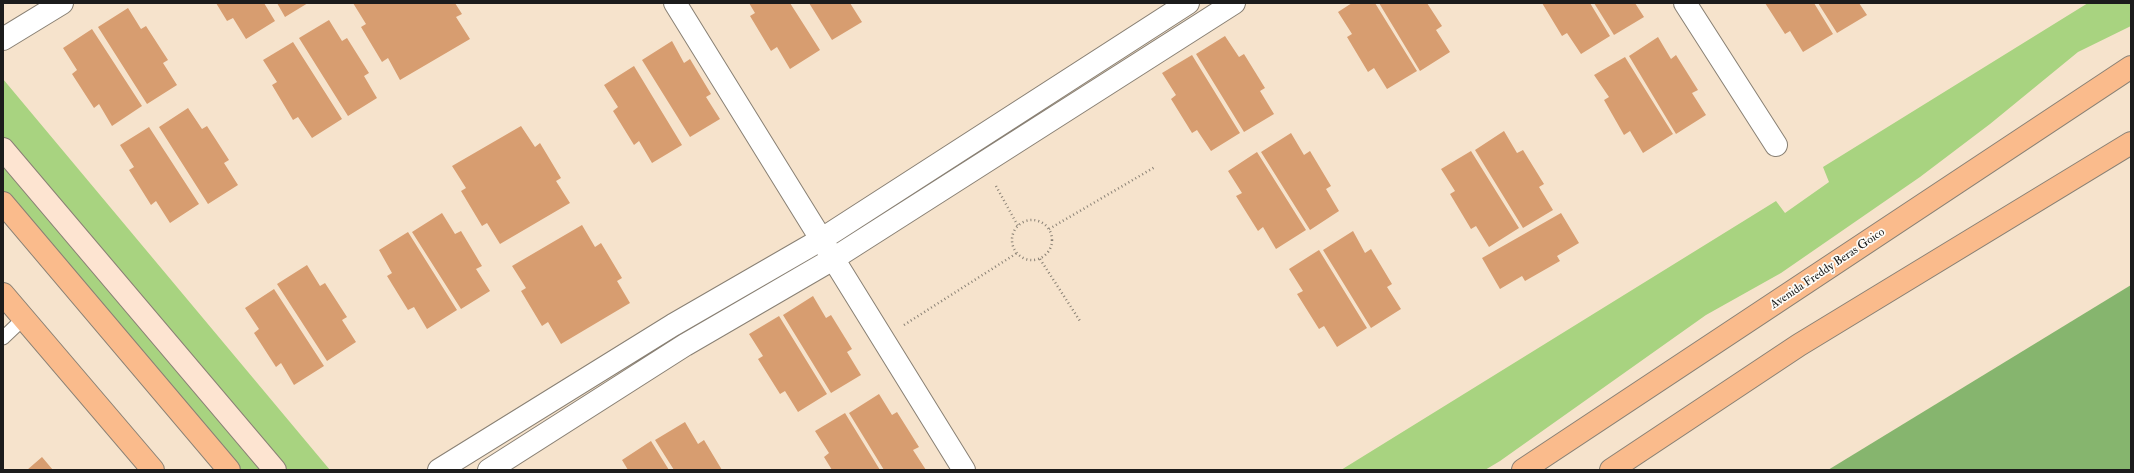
<!DOCTYPE html>
<html>
<head>
<meta charset="utf-8">
<style>
	body { margin:0 }
	#map { position:relative; width:2134px; height:473px; overflow:hidden; background:#f6e3cc; font-family:"IM FELL Double Pica",serif }
	canvas { display:block }
	.frame { position:absolute; inset:0; border:4px solid #1c1c1c; pointer-events:none }
</style>
</head>
<body>
<div id="map">
<canvas width="2134" height="473"></canvas>
<div class="frame"></div>
</div>
<script>
const g = document.querySelector('canvas').getContext('2d');
g.lineJoin = 'round';
function fill(path, color) {
  g.fillStyle = color;
  g.fill(path, 'evenodd');
}
function poly(rows) {
  const path = new Path2D();
  for (const r of rows) {
    if (r.length === 3) {
      path.moveTo(r[0] + r[2], r[1]);
      path.arc(r[0], r[1], r[2], 0, 2 * Math.PI);
      continue;
    }
    path.moveTo(r[0], r[1]);
    for (let i = 2; i < r.length; i += 2) path.lineTo(r[i], r[i + 1]);
  }
  return path;
}
function trace(path, color, width, dash) {
  g.strokeStyle = color;
  g.lineWidth = width;
  g.lineCap = dash ? 'butt' : 'round';
  g.setLineDash(dash || []);
  g.stroke(path);
}
function write(font, color, halo, rows, align = 'center') {
  g.font = font + ' "IM FELL Double Pica",serif';
  g.lineWidth = 3.5;
  g.setLineDash([]);
  g.textBaseline = 'middle';
  g.strokeStyle = halo;
  g.fillStyle = color;
  for (const [text, x, y, turn = 0] of rows) {
    g.save();
    g.translate(x, y);
    g.rotate((+turn || 0) * Math.PI / 180);
    g.textAlign = isNaN(turn) ? turn : align;
    if (halo) g.strokeText(text, 0, 0);
    g.fillText(text, 0, 0);
    g.restore();
  }
}
const green = poly([
	[2088,3,2131,3,2131,26,2078,52,1990,124,1920,177,1781,273,1706,315,1500,461,1485,470,1341,470,1776,201,1785,213,1829,182,1823,167],
	[3,79,330,470,228,470,3,200]
]);
const forest = poly([
	[2131,285,2131,470,1828,470]
]);
const building = poly([
	[216,3,264,3,275,21,246,39,233,18,227,21],
	[277,3,308,3,285,17],
	[353,3,455,3,462,14,456,17,470,39,400,80,388,58,382,62,361,27,366,24],
	[749,3,790,3,820,50,790,69,777,47,771,51,750,16,755,13],
	[809,3,850,3,862,22,832,40],
	[1352,3,1375,3,1417,71,1387,89,1374,68,1368,72,1347,37,1352,34,1338,12],
	[1379,3,1427,3,1442,26,1436,30,1450,52,1420,71],
	[1542,3,1590,3,1610,36,1581,54,1567,33,1562,36],
	[1594,3,1635,3,1644,17,1614,35],
	[1765,3,1814,3,1833,34,1803,52,1790,31,1785,34],
	[1818,3,1859,3,1867,15,1837,33],
	[128,8,141,29,146,26,168,60,163,63,177,85,147,104,98,27],
	[329,20,342,41,347,38,369,73,364,76,377,98,348,116,299,38],
	[92,29,142,106,112,126,99,104,94,108,72,74,77,70,63,48],
	[1225,36,1239,57,1244,54,1265,88,1260,91,1274,114,1244,132,1196,54],
	[1658,37,1671,59,1676,55,1698,90,1692,93,1706,115,1676,134,1629,56],
	[672,41,684,63,690,59,711,94,706,97,720,119,690,137,642,60],
	[293,42,342,119,312,138,298,117,293,120,272,85,277,82,263,60],
	[1192,55,1240,133,1211,151,1197,130,1192,133,1171,99,1176,95,1162,73],
	[1625,57,1673,134,1643,153,1630,131,1624,135,1604,100,1609,97,1594,75],
	[634,66,682,145,652,163,639,141,634,145,613,111,618,107,604,85],
	[188,108,202,129,207,126,229,160,224,163,238,185,208,204,159,127],
	[521,126,535,147,540,143,561,178,556,181,570,203,500,244,487,223,482,226,461,191,466,188,452,166],
	[149,127,199,204,170,223,156,201,151,205,129,170,134,167,120,145],
	[1504,131,1517,153,1523,150,1544,184,1539,187,1553,210,1523,228,1475,150],
	[1291,133,1304,155,1310,151,1331,186,1326,189,1339,211,1310,230,1261,152],
	[1471,151,1519,228,1489,247,1476,226,1471,229,1450,194,1455,191,1441,169],
	[1257,152,1306,230,1276,249,1263,227,1258,231,1236,196,1242,193,1228,171],
	[442,213,455,234,461,231,482,266,476,269,490,291,461,309,412,232],
	[1561,213,1579,243,1557,256,1560,261,1525,281,1522,276,1500,289,1482,258],
	[582,225,595,247,601,243,622,278,617,281,630,303,561,344,548,322,542,326,521,291,526,288,512,266],
	[1353,231,1365,253,1371,249,1392,284,1387,287,1401,309,1371,328,1323,250],
	[408,232,457,310,427,329,414,307,408,310,387,276,392,273,379,250],
	[1319,250,1367,328,1337,347,1324,326,1319,329,1297,294,1303,291,1289,269],
	[307,265,320,286,325,283,347,317,342,320,356,342,327,361,277,284],
	[274,289,324,366,294,385,281,363,276,367,254,333,259,329,245,308],
	[813,296,826,318,831,315,852,349,847,352,861,375,831,393,783,315],
	[779,316,827,394,798,412,785,391,780,394,758,359,763,356,749,334],
	[879,394,892,415,897,412,919,447,913,450,926,470,884,470,849,413],
	[845,413,880,470,832,470,824,457,829,453,815,431],
	[685,422,698,444,704,440,722,470,674,470,655,440],
	[651,441,669,470,628,470,622,460],
	[42,457,53,470,27,470]
]);
const path = poly([
	[996,186,1018,226],
	[1032,240,20],
	[1049,229,1155,167],
	[1040,259,1080,321],
	[904,325,1017,253]
]);
const lane = poly([
	[3,338,23,319]
]);
const street = poly([
	[675,3,964,470],
	[1685,3,1776,145],
	[3,39,62,3],
	[439,470,673,325,822,239,1188,3],
	[489,470,685,345,833,259,1234,3]
]);
const secondary = poly([
	[3,149,275,470]
]);
const primary = poly([
	[3,203,229,470],
	[3,294,153,470],
	[1523,470,2131,67],
	[1611,470,1799,345,2131,143]
]);
const streetNames = [
	["Avenida Freddy Beras Goico",1828,269,-34]
];
fill(green, '#a8d380');
fill(forest, '#86b56e');
fill(building, '#d79d70');
trace(lane, '#898074', 15);
trace(street, '#898074', 24);
trace(secondary, '#898074', 24);
trace(primary, '#898074', 24);
trace(path, '#898074', 2.5, [1, 3]);
trace(lane, '#fff', 13);
trace(street, '#fff', 22);
trace(secondary, '#fde4d1', 22);
trace(primary, '#fabb8c', 22);
write('12px', '#1c1c1c', '#fdfcf7', streetNames);
</script>
</body>
</html>
